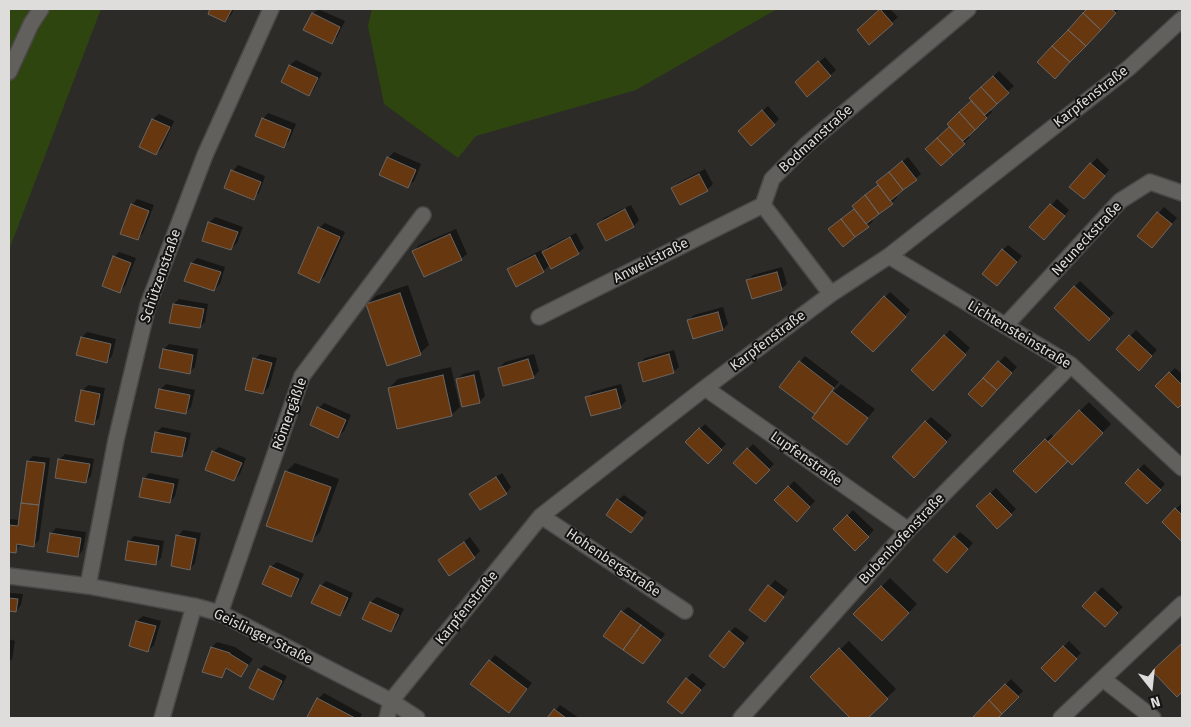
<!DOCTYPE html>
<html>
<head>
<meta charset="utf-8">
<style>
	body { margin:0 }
	#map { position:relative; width:1191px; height:727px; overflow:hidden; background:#2c2b28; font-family:"Fira Sans",sans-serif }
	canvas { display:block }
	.frame { position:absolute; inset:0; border:10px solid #dedddb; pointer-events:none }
	.north { position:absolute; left:1126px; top:662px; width:50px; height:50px; -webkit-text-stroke:4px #141312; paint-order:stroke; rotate:164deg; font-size:14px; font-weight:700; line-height:20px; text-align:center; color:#dedddb }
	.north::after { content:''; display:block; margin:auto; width:18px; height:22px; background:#dedddb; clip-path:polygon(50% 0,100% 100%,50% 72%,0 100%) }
</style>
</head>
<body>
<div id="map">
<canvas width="1191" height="727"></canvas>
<div class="frame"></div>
<div class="north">N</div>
</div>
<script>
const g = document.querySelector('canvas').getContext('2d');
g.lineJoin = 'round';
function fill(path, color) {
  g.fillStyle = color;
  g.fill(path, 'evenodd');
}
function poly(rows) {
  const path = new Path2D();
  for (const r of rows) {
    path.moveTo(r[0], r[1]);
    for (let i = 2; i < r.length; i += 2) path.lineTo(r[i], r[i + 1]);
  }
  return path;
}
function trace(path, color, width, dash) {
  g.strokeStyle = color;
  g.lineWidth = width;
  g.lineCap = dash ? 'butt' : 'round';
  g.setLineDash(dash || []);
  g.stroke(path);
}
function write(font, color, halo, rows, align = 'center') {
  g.font = font + ' "Fira Sans",sans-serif';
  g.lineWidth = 4;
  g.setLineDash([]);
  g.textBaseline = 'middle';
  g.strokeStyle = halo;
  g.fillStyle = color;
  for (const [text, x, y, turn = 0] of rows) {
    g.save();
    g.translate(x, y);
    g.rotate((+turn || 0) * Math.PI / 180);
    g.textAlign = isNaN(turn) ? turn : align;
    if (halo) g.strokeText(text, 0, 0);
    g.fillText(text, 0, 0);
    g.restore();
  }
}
const green = poly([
	[9,9,101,9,9,250],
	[372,9,777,9,636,90,476,136,458,158,384,104,368,26]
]);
const shadow = poly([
	[211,9,234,9,231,15,225,21,209,13],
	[318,9,345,21,337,37,331,43,313,14],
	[882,9,890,9,898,17,870,43,864,24],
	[1089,9,1119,9,1061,72,1039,62],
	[825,57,836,70,807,95,802,77],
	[296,60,322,73,314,89,309,95,282,81,290,65],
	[999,71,1014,86,989,109,992,112,967,135,970,137,941,164,927,149,951,126,948,124,973,101,970,98],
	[768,106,779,119,774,124,746,126],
	[268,113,296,124,289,141,283,146,263,119],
	[159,114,174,121,162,148,156,154,140,146,153,119],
	[394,152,421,164,414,181,408,186,388,158],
	[908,157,921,174,896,195,897,197,892,203,872,219,873,221,868,226,835,224,855,208,859,200,879,184,883,177],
	[1097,158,1109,170,1089,192,1071,186],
	[238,165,265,176,259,193,253,198,226,187,233,171],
	[705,169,713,184,707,190,673,188,678,183],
	[137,199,154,205,143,233,138,239,132,205],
	[1057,199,1069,210,1049,233,1031,227],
	[631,205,639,220,634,226,607,239,599,224,604,218],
	[1164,207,1177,218,1152,247,1139,236],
	[215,217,243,227,237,243,231,249,209,223],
	[325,223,345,232,325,276,319,282,319,228],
	[456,229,467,254,461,259,414,251,419,245],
	[576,233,584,248,578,253,550,265,543,271,508,270,514,264,541,250,542,253,549,246],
	[1008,245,1022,256,1003,279,1003,250],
	[119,252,136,258,125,286,120,291,114,257],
	[197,258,225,267,220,284,214,290,192,263],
	[782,267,787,284,781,289,748,280,753,275],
	[1080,281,1114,313,1089,339,1055,307],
	[408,285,429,345,420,353,368,304,376,296],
	[890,292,910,310,873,350,852,332],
	[179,299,208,304,205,322,200,327,174,304],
	[723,307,728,324,723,329,689,320,694,315],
	[950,330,970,348,938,383,913,370],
	[1136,330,1157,350,1139,369,1118,349],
	[87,332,116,339,112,356,106,362,78,355,82,337],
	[169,344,198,349,195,367,189,372,164,349],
	[674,350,679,367,673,372,640,363,645,358],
	[260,354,277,358,269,387,263,393,255,359],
	[534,354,539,371,533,377,499,368,505,362],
	[805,356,839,382,832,390,834,391,841,384,875,409,847,443,818,408,800,362],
	[1005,356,1017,367,987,400,969,394],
	[451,367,460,407,451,415,389,388,398,379],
	[1175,368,1182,374,1182,402,1178,406,1157,386],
	[479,370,485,396,479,402,457,379,463,374],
	[166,384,195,390,191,407,186,413,160,390],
	[621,384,626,401,621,406,587,398,592,392],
	[88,385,105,388,99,418,94,423,82,391],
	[1089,402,1111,424,1072,463,1068,460,1015,471,1051,434,1054,437],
	[324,403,351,415,344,431,338,436,319,408],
	[931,417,952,435,920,470,926,422],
	[705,424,726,444,708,462,687,442],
	[162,427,191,433,187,450,182,456,156,433],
	[753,444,774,464,756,482,735,463],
	[219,447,246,458,240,474,234,480,213,452],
	[65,454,94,459,91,476,86,482,60,459],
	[33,456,50,458,39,540,34,545,21,544,15,551,9,550,9,519,20,520,28,461],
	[295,463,339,479,320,532,311,541,286,472],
	[1144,464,1165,484,1147,503,1126,483],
	[149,473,179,479,175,496,170,502,144,479],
	[502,473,511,487,506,493,471,494,477,489],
	[794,481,815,501,797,520,776,500],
	[996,488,1016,509,997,527,977,506],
	[624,495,647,512,631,532,618,500],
	[1181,504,1182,505,1182,540,1163,522],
	[853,510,874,530,855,549,835,529],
	[56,528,86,532,83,550,78,556,51,534],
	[183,530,201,533,195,563,190,569,178,536],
	[960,532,973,543,953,566,955,537],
	[134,536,164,541,161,558,155,564,129,542],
	[470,537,480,551,474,557,440,560],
	[277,562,304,574,296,590,291,596,271,567],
	[890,578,917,604,882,640,855,614],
	[775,580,788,590,770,615,751,610],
	[326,581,353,593,346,609,340,614,321,586],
	[1102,587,1123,607,1105,625,1084,606],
	[9,593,23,594,21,605,16,611,9,610],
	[377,597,404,609,396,625,391,631,364,619,371,602],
	[628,607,665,634,648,657,622,612],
	[143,616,161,621,154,645,148,651,130,646,137,621],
	[735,627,749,637,724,667,730,632],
	[9,639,15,641,12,659,9,662],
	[849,641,896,689,866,718,852,718,812,677],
	[1069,641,1081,653,1055,680,1043,668],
	[217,642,235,647,253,659,241,675,228,668,221,677,204,671,212,647],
	[495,655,532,683,509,712,490,661],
	[264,665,287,676,278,693,272,698,259,670],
	[692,673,706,684,682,713,668,702],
	[1011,679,1023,691,996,718,976,718,974,717],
	[324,693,362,714,360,718,308,717,318,699],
	[560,705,579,718,549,718]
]);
const building = poly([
	[210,9,232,9,225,22,208,14,210,9],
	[880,9,893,24,869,45,857,30,880,9],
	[1087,9,1111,9,1116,13,1101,30,1083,13,1087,9],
	[312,13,340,27,332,44,303,30,312,13],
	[1083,13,1101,30,1086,46,1068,30,1083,13],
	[1068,30,1086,46,1070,62,1052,46,1068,30],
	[1052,46,1070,62,1055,79,1037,62,1052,46],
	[818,61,831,76,807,97,795,82,818,61],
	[289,65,318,78,309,96,281,82,289,65],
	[993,76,1009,93,997,104,981,87,993,76],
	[981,87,997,104,985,115,969,98,981,87],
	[971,101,987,118,975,130,959,112,971,101],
	[762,110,775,125,751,146,738,131,762,110],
	[959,112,975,130,963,141,947,124,959,112],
	[262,118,291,130,284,148,255,136,262,118],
	[152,119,170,127,156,155,139,147,152,119],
	[949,127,965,144,953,155,937,138,949,127],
	[937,138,953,155,941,166,925,149,937,138],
	[387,157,416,170,408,188,379,175,387,157],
	[902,161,917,180,903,190,889,172,902,161],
	[1090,163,1105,176,1084,199,1069,187,1090,163],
	[231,170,261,182,254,200,224,188,231,170],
	[889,172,903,190,890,201,876,182,889,172],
	[699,174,708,191,680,205,671,188,699,174],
	[878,185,893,204,879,214,865,195,878,185],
	[865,195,879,214,866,224,852,206,865,195],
	[131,204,149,211,138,240,120,234,131,204],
	[1050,204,1065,216,1044,240,1029,227,1050,204],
	[625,209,634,227,606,241,597,224,625,209],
	[854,209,869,227,855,237,841,219,854,209],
	[1157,212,1172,224,1152,248,1137,236,1157,212],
	[841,219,855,237,843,247,828,229,841,219],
	[208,222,238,232,231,250,202,241,208,222],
	[318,227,340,237,319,283,298,273,318,227],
	[450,234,462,260,424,277,412,251,450,234],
	[570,237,579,254,551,269,542,252,570,237],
	[1002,249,1017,262,997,286,982,274,1002,249],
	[535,255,544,272,516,287,507,269,535,255],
	[113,256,131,263,120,293,102,286,113,256],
	[191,263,221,272,214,291,184,281,191,263],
	[777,272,782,290,752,299,746,280,777,272],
	[1074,286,1110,319,1089,341,1054,308,1074,286],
	[400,293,421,355,387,366,366,304,400,293],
	[884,296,906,317,873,352,851,332,884,296],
	[173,304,204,309,200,328,169,323,173,304],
	[718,312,723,330,693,339,687,320,718,312],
	[944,335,966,355,933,391,911,370,944,335],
	[1129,335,1152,356,1139,371,1116,349,1129,335],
	[81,337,111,344,107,363,76,355,81,337],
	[163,349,193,355,190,374,159,368,163,349],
	[669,354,674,373,643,382,638,363,669,354],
	[253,358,272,363,263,394,245,390,253,358],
	[528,359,534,378,503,386,498,368,528,359],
	[799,361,834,388,815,414,779,387,799,361],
	[998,361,1012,373,997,390,983,378,998,361],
	[1169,372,1182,385,1182,404,1178,408,1155,386,1169,372],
	[443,375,452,416,397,429,388,388,443,375],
	[474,375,480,403,462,407,456,379,474,375],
	[983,378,997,390,982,407,968,394,983,378],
	[159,389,190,395,186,414,155,408,159,389],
	[616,389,621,408,591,416,585,397,616,389],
	[81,390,100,394,94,425,75,421,81,390],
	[832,391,868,418,847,445,812,418,832,391],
	[317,407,346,420,338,438,310,425,317,407],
	[1079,410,1103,433,1072,465,1048,442,1079,410],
	[925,421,947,442,914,478,892,457,925,421],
	[699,428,722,450,708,464,685,442,699,428],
	[155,432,186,438,182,457,151,452,155,432],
	[1045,439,1068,461,1036,493,1013,471,1045,439],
	[747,448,770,470,756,484,733,463,747,448],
	[212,451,242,463,234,481,205,470,212,451],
	[58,459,90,464,86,483,55,478,58,459],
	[27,461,45,463,39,505,21,503,27,461],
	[1138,469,1161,490,1147,504,1125,483,1138,469],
	[285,471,331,487,312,542,266,526,285,471],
	[496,477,507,494,480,510,469,494,496,477],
	[143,478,174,484,170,503,139,497,143,478],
	[788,486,810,507,797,522,774,500,788,486],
	[990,493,1012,515,997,529,976,506,990,493],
	[617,499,643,518,631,533,606,515,617,499],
	[21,503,39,505,34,547,17,544,16,553,9,552,9,525,18,526,21,503],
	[1175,508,1182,515,1182,542,1162,522,1175,508],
	[847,515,869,537,855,551,833,529,847,515],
	[50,533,81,538,78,557,47,552,50,533],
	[176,535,196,539,190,570,171,566,176,535],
	[954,536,968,549,947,573,933,560,954,536],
	[128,541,159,546,156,565,125,560,128,541],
	[464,542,475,558,449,576,438,560,464,542],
	[270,566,299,579,291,597,262,584,270,566],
	[320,585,348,598,340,616,311,603,320,585],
	[768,585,784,597,765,622,749,610,768,585],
	[881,586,909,613,882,641,853,614,881,586],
	[1095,592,1118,613,1105,627,1082,606,1095,592],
	[9,598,18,599,16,612,9,611,9,598],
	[370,602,399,615,391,632,362,619,370,602],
	[621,611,641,625,623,650,603,636,621,611],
	[136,621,156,626,148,652,129,646,136,621],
	[641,625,661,640,643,664,623,650,641,625],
	[729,631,744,643,724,668,709,656,729,631],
	[1182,643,1182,692,1177,697,1152,671,1182,643],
	[1063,646,1077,659,1055,682,1041,668,1063,646],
	[211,647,230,653,230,654,248,665,241,677,226,668,222,678,202,672,211,647],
	[839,648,888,699,868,718,850,718,810,677,839,648],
	[489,660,527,689,509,713,470,684,489,660],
	[258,669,282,681,273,700,249,688,258,669],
	[686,678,701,690,682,714,667,702,686,678],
	[1005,684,1019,697,1002,714,989,700,1005,684],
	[317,698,355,718,308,718,307,717,317,698],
	[989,700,1002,714,998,718,974,718,973,717,989,700],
	[554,709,566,718,547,718,554,709]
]);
const minor = poly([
	[9,72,31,24,41,9],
	[889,256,1071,365,1182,468],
	[831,294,763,205,772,179,806,145,968,9],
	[539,317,763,205],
	[1005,326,1120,201,1150,182,1182,193],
	[705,388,908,530],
	[541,516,685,611],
	[9,576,88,586,194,606,220,613,391,701,417,718],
	[88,586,116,440,148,305,205,155,271,9],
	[220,613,302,376,423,215],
	[1103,679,1153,718],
	[162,718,194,606],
	[387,718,391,701,541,516,705,388,831,294,889,256,1130,67,1182,19],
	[741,718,908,530,1071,365],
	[1061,718,1182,604]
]);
const streetNames = [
	["Karpfenstraße",1091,97,-38],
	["Bodmanstraße",816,139,-42],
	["Neuneckstraße",1087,239,-47],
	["Anweilstraße",651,261,-27],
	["Schützenstraße",161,276,-71],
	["Lichtensteinstraße",1019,335,31],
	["Karpfenstraße",768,341,-37],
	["Römergäßle",290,414,-70],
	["Lupfenstraße",806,459,35],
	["Bubenhofenstraße",902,539,-47],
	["Hohenbergstraße",613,563,34],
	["Karpfenstraße",467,608,-51],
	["Geislinger Straße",263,637,26]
];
fill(green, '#2f450f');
fill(shadow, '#0007');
fill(building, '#673710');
trace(building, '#6a6663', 1);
trace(minor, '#494846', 18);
trace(minor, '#62605d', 15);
write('14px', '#dedddb', '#141312', streetNames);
</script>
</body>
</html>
